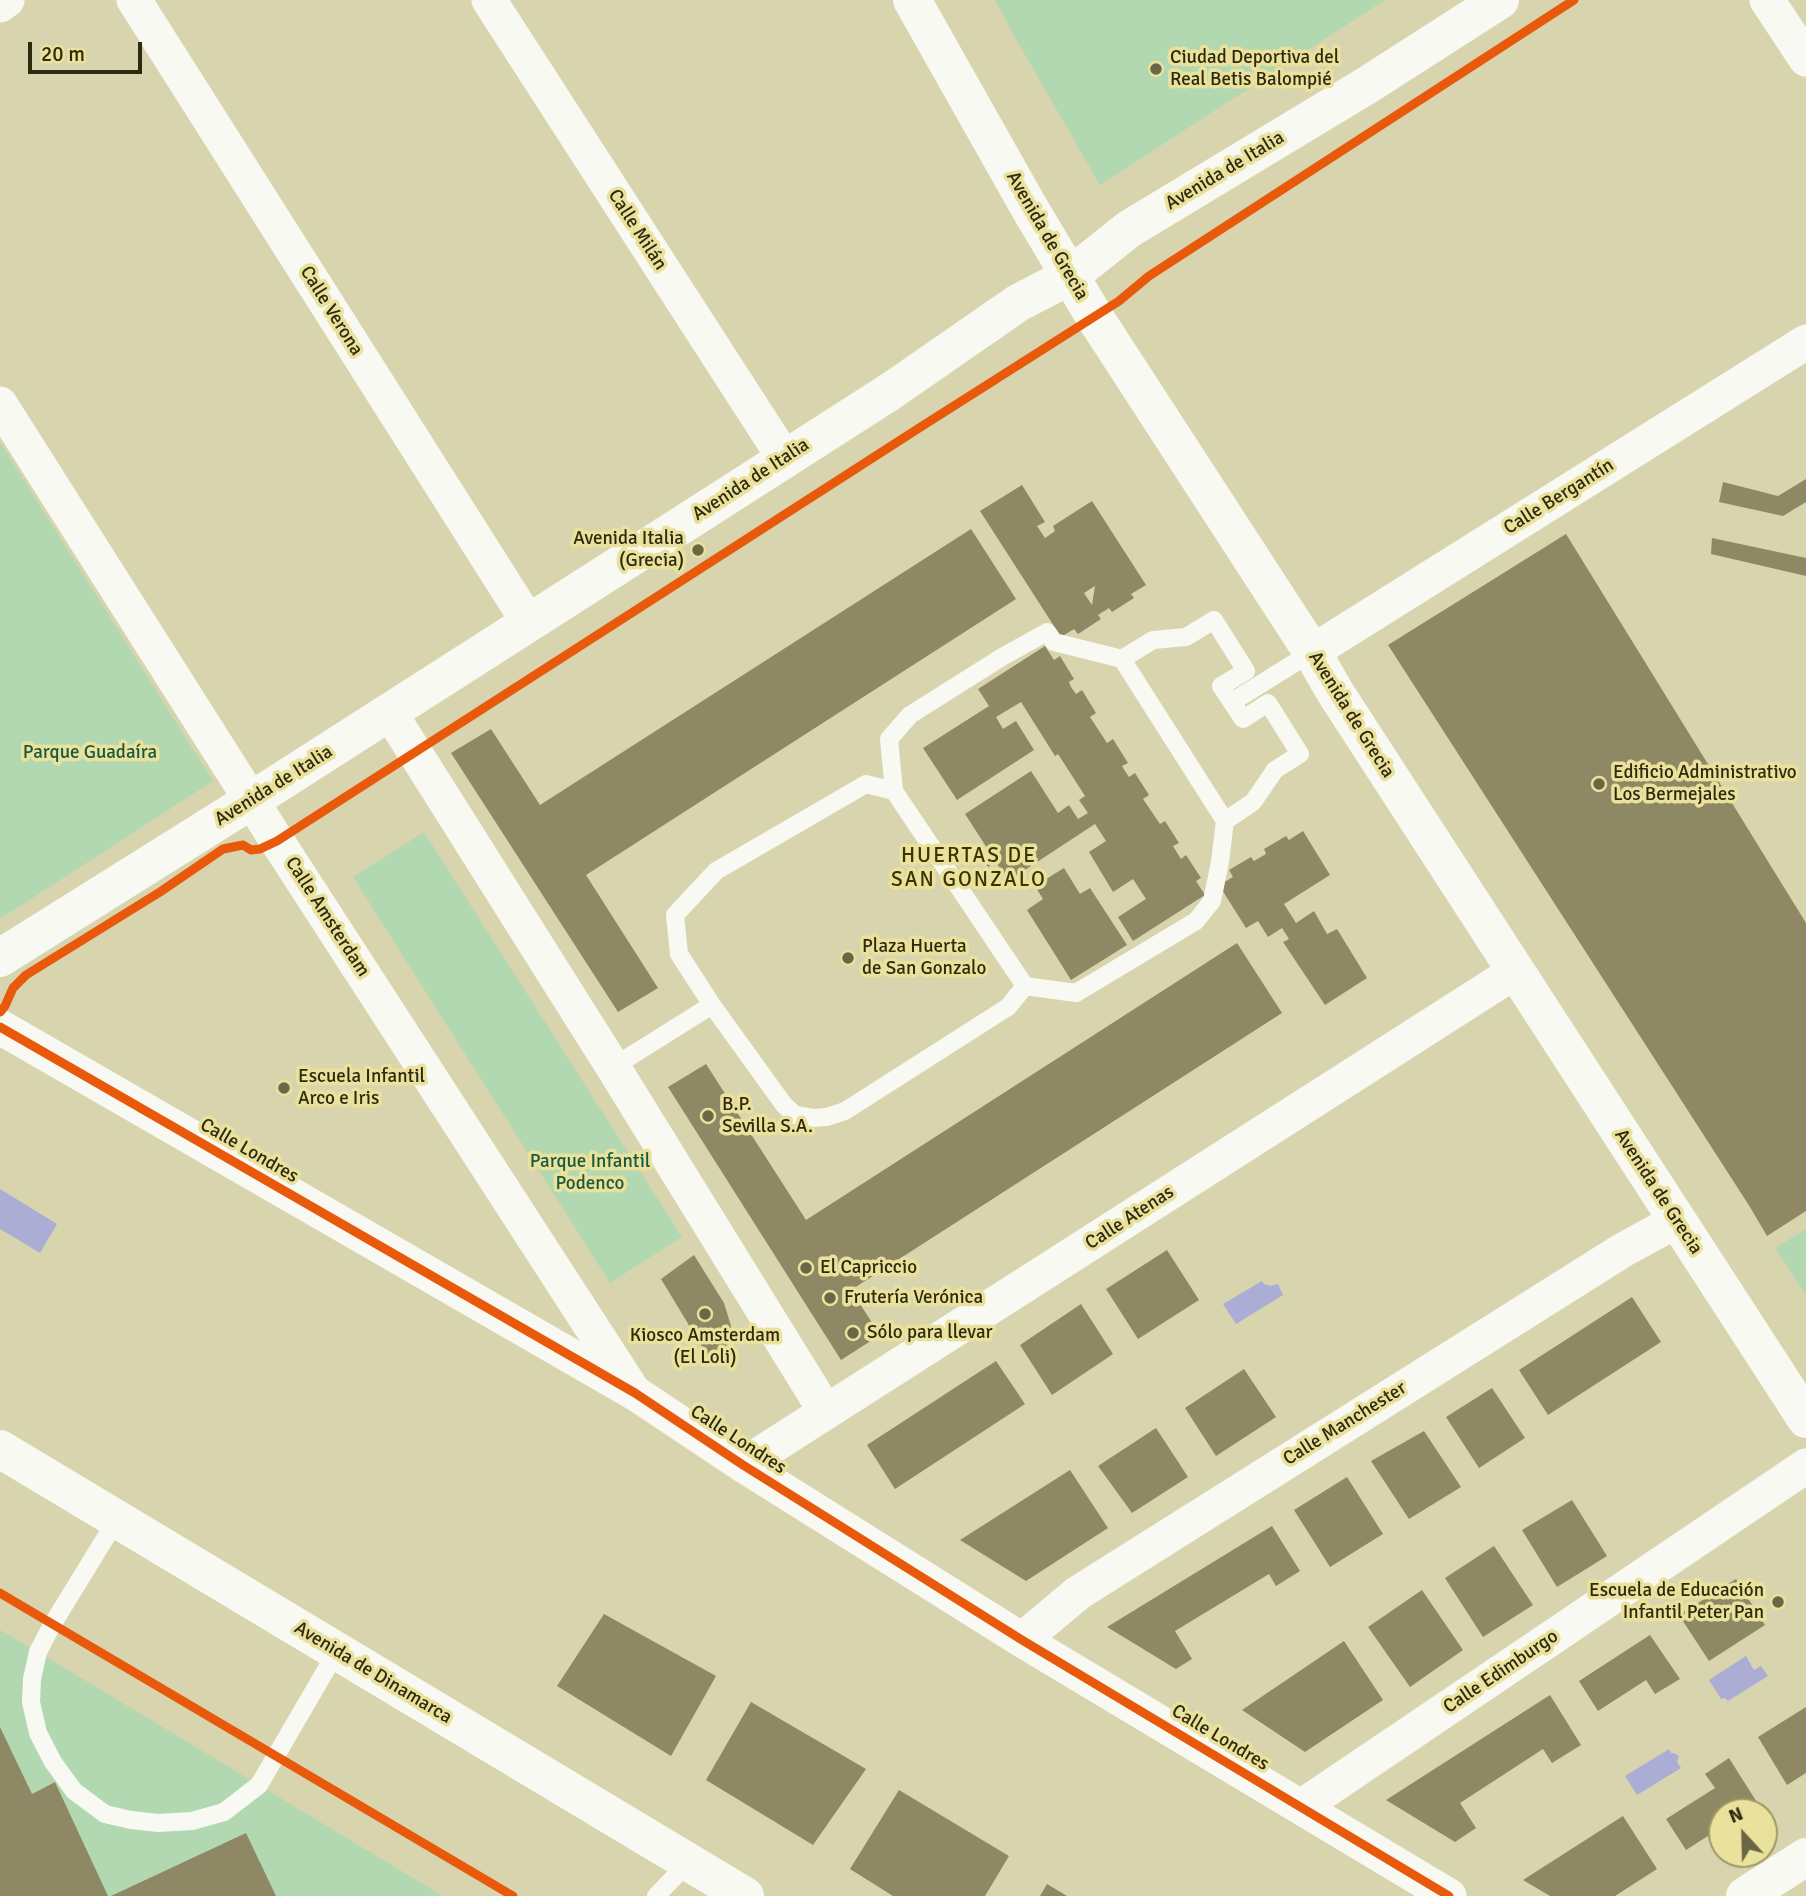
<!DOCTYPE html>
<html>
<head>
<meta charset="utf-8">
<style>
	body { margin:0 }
	#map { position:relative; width:1806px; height:1896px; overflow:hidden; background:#d8d4ae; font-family:Signika,sans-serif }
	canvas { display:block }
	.north { position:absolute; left:1708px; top:1798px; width:70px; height:70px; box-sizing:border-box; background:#eae19d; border:2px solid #9f9864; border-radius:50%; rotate:338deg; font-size:19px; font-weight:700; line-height:28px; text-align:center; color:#2e2a0e }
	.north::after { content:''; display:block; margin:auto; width:24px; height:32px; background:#6a6646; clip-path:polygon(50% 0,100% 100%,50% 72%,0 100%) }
	.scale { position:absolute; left:28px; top:42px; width:114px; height:32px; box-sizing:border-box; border:4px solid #2e2a0e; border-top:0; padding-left:9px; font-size:21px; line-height:24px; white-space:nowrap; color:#2e2a0e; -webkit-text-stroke:5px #eae19d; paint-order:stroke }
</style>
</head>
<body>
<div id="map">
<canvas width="1806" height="1896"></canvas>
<div class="north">N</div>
<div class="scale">20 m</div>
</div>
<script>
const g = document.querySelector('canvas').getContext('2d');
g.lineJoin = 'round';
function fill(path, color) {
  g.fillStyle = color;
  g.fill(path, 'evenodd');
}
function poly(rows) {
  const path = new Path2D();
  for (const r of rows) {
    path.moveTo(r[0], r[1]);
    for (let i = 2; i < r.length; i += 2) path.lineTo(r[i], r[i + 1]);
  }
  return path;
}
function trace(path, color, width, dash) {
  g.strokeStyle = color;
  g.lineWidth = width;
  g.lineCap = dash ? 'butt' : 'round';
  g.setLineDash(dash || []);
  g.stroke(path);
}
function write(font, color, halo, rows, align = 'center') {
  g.font = font + ' Signika,sans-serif';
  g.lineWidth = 7;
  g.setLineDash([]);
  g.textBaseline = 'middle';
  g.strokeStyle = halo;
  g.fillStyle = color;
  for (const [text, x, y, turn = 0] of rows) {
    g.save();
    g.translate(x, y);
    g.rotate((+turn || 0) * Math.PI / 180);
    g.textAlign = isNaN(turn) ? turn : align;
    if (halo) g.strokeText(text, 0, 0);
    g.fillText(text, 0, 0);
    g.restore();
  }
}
const green = poly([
	[995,0,1385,0,1100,185,1013,34],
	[0,442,213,781,0,919],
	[424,832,682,1237,610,1283,353,877],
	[1806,1229,1806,1295,1775,1248],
	[0,1630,38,1652,443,1896,0,1896]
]);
const water = poly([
	[0,1189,57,1224,40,1253,0,1229],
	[1262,1281,1264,1284,1271,1286,1278,1284,1283,1295,1236,1324,1223,1304],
	[1746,1656,1754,1670,1761,1666,1768,1676,1728,1701,1725,1698,1721,1699,1709,1680],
	[1669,1749,1671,1753,1674,1753,1679,1756,1677,1762,1681,1768,1637,1795,1625,1776]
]);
const building = poly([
	[1806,479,1806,502,1783,516,1719,502,1723,482,1778,496],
	[1022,485,1045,522,1037,526,1045,538,1055,531,1053,526,1092,501,1146,585,1131,594,1134,598,1112,612,1109,608,1098,615,1101,619,1078,634,1074,629,1061,637,980,511],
	[1095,586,1092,605,1084,593],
	[971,529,1016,599,586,875,658,988,618,1012,451,753,491,729,540,805],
	[1566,534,1806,923,1806,1211,1767,1236,1750,1207,1388,645],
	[1712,538,1806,558,1806,576,1711,554],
	[1045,646,1054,660,1060,656,1074,679,1069,682,1071,687,1076,694,1082,690,1096,713,1090,717,1107,743,1113,739,1128,763,1122,766,1125,771,1129,777,1135,773,1149,795,1143,799,1160,824,1165,821,1179,843,1173,846,1181,859,1186,855,1201,878,1196,881,1205,895,1133,941,1118,917,1146,899,1133,879,1113,892,1089,852,1106,841,1095,824,1008,881,996,862,988,867,981,855,989,851,965,814,1031,771,1058,813,1069,805,1078,819,1088,813,1079,800,1085,796,1058,754,1055,756,1021,702,996,717,1003,729,1016,721,1034,750,957,800,923,748,989,706,978,689],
	[1303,831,1330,875,1284,904,1296,923,1314,911,1327,934,1337,929,1367,978,1325,1005,1283,942,1289,939,1282,928,1268,937,1258,921,1246,928,1219,885,1233,877,1229,870,1251,857,1254,861,1266,854,1264,849,1286,836,1289,840],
	[1064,868,1080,894,1090,888,1127,945,1071,980,1027,910,1043,899,1035,886],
	[1237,943,1282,1013,851,1290,880,1335,841,1360,668,1087,706,1064,806,1220],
	[1167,1250,1199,1300,1138,1339,1106,1289],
	[694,1255,724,1303,731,1326,728,1344,710,1360,661,1279],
	[1632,1297,1661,1342,1548,1415,1519,1370],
	[1081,1304,1113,1354,1052,1395,1020,1345],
	[996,1361,1025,1404,895,1489,867,1445],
	[1244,1369,1276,1417,1216,1456,1185,1408],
	[1492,1388,1525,1438,1479,1468,1446,1417],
	[1156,1428,1188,1477,1132,1513,1098,1466],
	[1424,1431,1461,1487,1409,1519,1371,1461],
	[1070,1470,1108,1528,1026,1581,960,1540],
	[1347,1477,1383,1534,1330,1567,1294,1510],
	[1572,1500,1607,1556,1557,1587,1522,1530],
	[1272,1526,1300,1571,1276,1586,1269,1574,1175,1631,1192,1659,1176,1669,1107,1627],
	[1494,1546,1533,1605,1483,1637,1445,1578],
	[1736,1579,1765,1625,1709,1661,1679,1615],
	[1422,1590,1463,1650,1410,1687,1368,1627],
	[604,1614,716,1676,671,1756,557,1686],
	[1650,1635,1680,1679,1655,1694,1646,1680,1598,1711,1579,1681],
	[1344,1641,1383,1700,1305,1752,1242,1710],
	[1550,1695,1581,1745,1552,1763,1543,1749,1460,1803,1476,1828,1455,1842,1386,1800],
	[751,1702,866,1769,813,1845,706,1780],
	[1806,1707,1806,1773,1787,1785,1758,1737],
	[0,1727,32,1794,55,1782,108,1896,0,1896],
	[1729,1758,1758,1804,1745,1812,1722,1812,1722,1827,1686,1850,1666,1819,1715,1788,1705,1774],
	[899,1790,1009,1856,985,1896,893,1896,850,1869],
	[1623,1816,1657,1869,1615,1896,1550,1896,1523,1880],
	[246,1833,276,1896,111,1896],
	[1047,1884,1067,1896,1040,1896]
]);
const lane = poly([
	[1232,702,1312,652],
	[894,791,889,739,910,715,1002,657,1047,632,1054,642,1122,659,1225,821,1253,802,1275,770,1300,754,1268,703,1243,719,1221,686,1246,671,1214,620,1186,637,1153,640,1122,659],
	[1025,986,1076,993,1196,921,1212,901,1220,862,1225,821],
	[712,1005,784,1105,795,1115,813,1118,827,1117,845,1111,1008,1007,1025,986],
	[613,1067,712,1005,679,954,675,915,716,871,866,784,894,791,1025,986],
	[117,1519,52,1625,38,1652,32,1679,31,1702,38,1733,53,1762,74,1791,105,1814,131,1820,158,1823,192,1821,224,1812,259,1785,337,1651],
	[656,1896,689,1862]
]);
const street = poly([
	[134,0,529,623],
	[489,0,785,459],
	[1767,0,1806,59],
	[0,5,7,0],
	[0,404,277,841,631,1388],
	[1312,652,1806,342],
	[390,713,613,1067,826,1412],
	[0,1027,635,1393,743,1465,1022,1640,1449,1896],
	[743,1465,1516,971],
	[1022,1640,1078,1593,1623,1250,1676,1221],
	[1301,1807,1806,1466]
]);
const secondary = poly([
	[912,0,1030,209,1094,316,1312,652,1335,692,1806,1419],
	[0,958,252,800,785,459,891,391,1018,303,1070,276,1129,229,1369,84,1500,0],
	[0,1449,745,1896],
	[1745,1896,1806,1857]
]);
const cycleway = poly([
	[0,1012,5,1006,13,988,26,975,160,892,223,849,243,845,251,850,260,849,277,841,916,430,1119,301,1149,276,1574,0],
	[0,1027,635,1393,743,1465,1022,1640,1449,1896],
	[0,1593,513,1896]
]);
const markers = [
	[1156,69,7,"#6a6646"],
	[698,550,7,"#6a6646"],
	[1599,784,7,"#6a6646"],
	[848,958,7,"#6a6646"],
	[284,1088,7,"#6a6646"],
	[708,1116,7,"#6a6646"],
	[806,1268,7,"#6a6646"],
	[830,1298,7,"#6a6646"],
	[705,1314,7,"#6a6646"],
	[853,1333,7,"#6a6646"],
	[1778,1602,7,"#6a6646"]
];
const poiNames = [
	["Ciudad Deportiva del",1170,58],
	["Real Betis Balompié",1170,80],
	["Avenida Italia",684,539,"right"],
	["(Grecia)",684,561,"right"],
	["Edificio Administrativo",1613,773],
	["Los Bermejales",1613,795],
	["Plaza Huerta",862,947],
	["de San Gonzalo",862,969],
	["Escuela Infantil",298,1077],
	["Arco e Iris",298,1099],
	["B.P.",722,1105],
	["Sevilla S.A.",722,1127],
	["El Capriccio",820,1268],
	["Frutería Verónica",844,1298],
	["Sólo para llevar",867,1333],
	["Kiosco Amsterdam",705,1336,"center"],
	["(El Loli)",705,1358,"center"],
	["Escuela de Educación",1764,1591,"right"],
	["Infantil Peter Pan",1764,1613,"right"]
];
const streetNames = [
	["Avenida de Italia",1225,171,-31],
	["Calle Milán",637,230,57],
	["Avenida de Grecia",1047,236,60],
	["Calle Verona",331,311,58],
	["Avenida de Italia",751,480,-33],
	["Calle Bergantín",1559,497,-32],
	["Avenida de Grecia",1351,715,58],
	["Avenida de Italia",274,786,-32],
	["Calle Amsterdam",327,917,57],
	["Calle Londres",249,1151,30],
	["Avenida de Grecia",1658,1192,57],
	["Calle Atenas",1130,1218,-33],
	["Calle Manchester",1345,1424,-32],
	["Calle Londres",738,1440,33],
	["Calle Edimburgo",1501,1672,-34],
	["Avenida de Dinamarca",373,1673,31],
	["Calle Londres",1220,1738,31]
];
const parkNames = [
	["Parque Guadaíra",90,753],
	["Parque Infantil",590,1162],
	["Podenco",590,1184]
];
const neighbourhoodNames = [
	["HUERTAS DE",969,856],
	["SAN GONZALO",969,880]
];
fill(green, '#b2d8b2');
fill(water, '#acadd5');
fill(building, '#8e8964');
trace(lane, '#f9f9f3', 18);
trace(street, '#f9f9f3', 35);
trace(secondary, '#f9f9f3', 38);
trace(cycleway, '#e8590c', 9);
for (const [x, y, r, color] of markers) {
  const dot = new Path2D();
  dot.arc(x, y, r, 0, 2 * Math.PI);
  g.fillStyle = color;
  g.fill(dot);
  trace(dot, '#eae19d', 2.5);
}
write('19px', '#2e2a0e', '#eae19d', poiNames, 'left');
write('19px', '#2e2a0e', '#eae19d', streetNames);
write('19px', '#155a3e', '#eae19d', parkNames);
g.letterSpacing = '2px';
write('21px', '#3b3400', '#eae19d', neighbourhoodNames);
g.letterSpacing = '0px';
</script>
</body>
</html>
